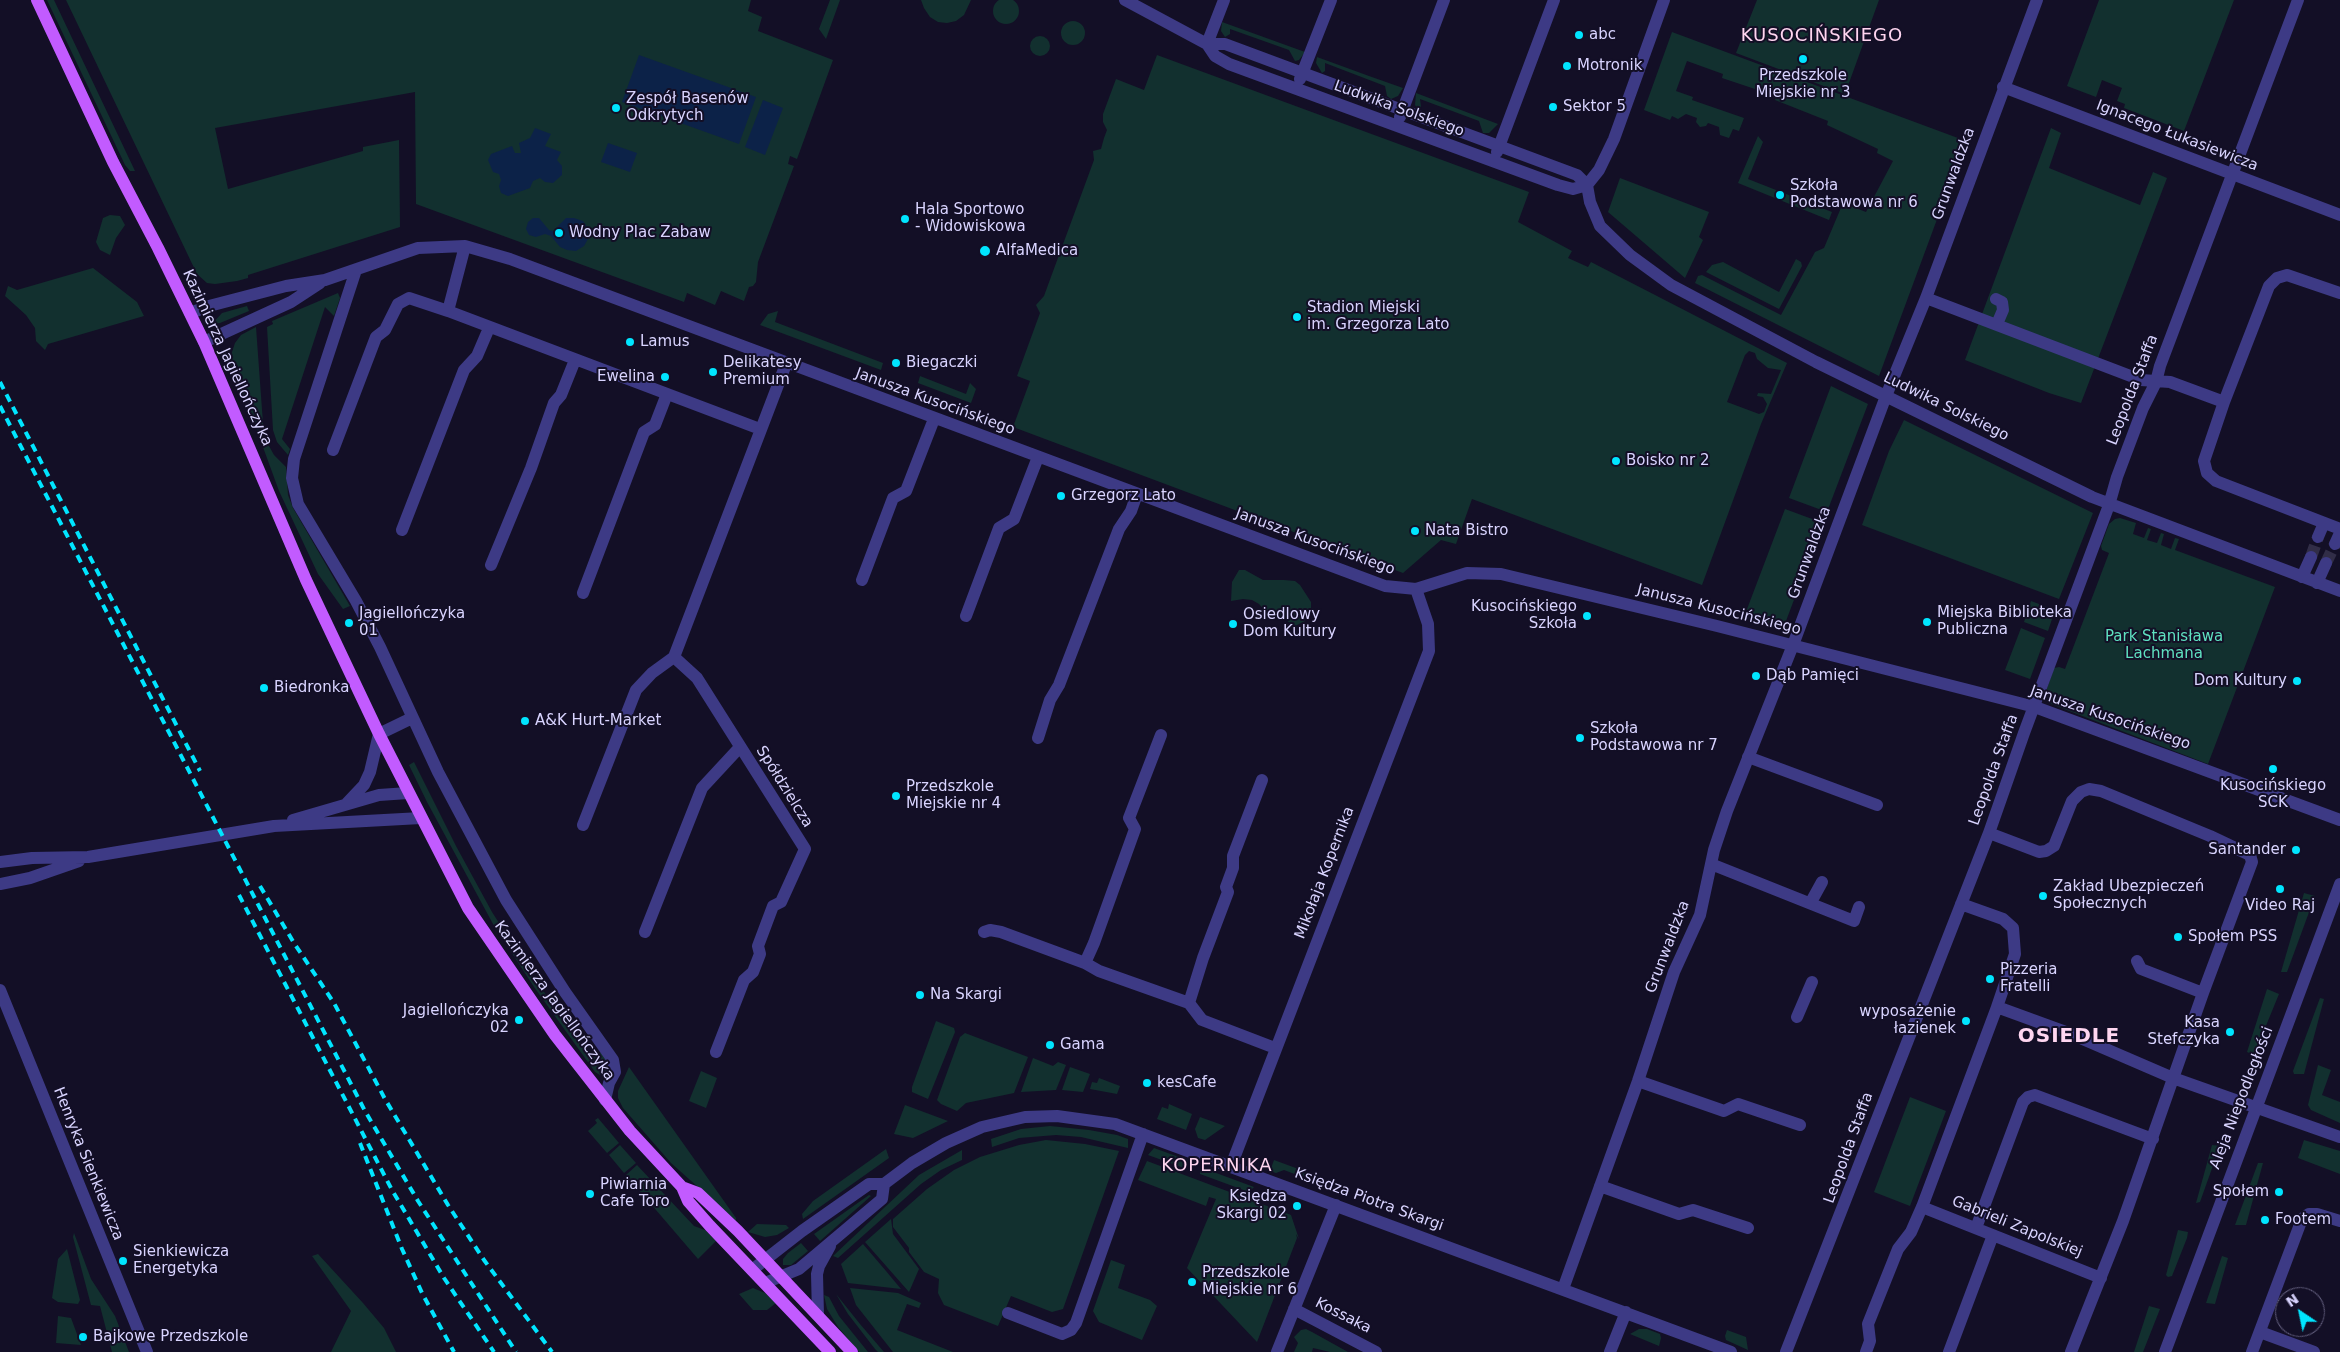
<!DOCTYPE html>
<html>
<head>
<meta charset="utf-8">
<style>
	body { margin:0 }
	#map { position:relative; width:2340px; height:1352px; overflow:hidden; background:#130f26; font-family:"DejaVu Sans",sans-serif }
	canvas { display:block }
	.north { position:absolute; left:2275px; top:1287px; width:50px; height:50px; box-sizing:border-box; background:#130f26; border:1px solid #625e7d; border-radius:50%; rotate:326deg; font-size:14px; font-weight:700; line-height:20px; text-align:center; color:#d9d4ff }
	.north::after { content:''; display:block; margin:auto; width:18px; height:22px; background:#00e5ff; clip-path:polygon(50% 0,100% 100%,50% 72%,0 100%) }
</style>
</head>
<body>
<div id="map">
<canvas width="2340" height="1352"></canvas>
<div class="north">N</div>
</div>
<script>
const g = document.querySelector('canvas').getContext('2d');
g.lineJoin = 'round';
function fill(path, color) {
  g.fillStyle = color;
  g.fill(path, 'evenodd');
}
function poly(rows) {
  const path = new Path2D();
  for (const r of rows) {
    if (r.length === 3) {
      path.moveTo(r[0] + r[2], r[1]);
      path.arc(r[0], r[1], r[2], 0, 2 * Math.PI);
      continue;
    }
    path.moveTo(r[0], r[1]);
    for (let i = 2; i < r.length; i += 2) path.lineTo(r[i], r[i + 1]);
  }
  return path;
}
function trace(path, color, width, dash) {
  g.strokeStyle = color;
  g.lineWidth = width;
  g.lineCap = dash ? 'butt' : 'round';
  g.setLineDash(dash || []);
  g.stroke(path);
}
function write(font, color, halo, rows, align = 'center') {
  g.font = font + ' "DejaVu Sans",sans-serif';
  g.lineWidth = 4;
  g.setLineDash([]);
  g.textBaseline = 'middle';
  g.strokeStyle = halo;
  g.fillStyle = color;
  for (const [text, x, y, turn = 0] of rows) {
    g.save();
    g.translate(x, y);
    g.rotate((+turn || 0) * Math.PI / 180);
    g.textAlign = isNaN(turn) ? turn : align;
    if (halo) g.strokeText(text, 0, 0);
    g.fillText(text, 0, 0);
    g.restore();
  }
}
const green = poly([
	[1006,11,13],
	[47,0,54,0,135,171,130,171,125,165],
	[66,0,751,0,748,11,762,17,758,31,833,60,797,159,790,156,788,164,794,166,758,262,756,282,753,286,749,287,744,301,721,291,715,305,687,293,684,302,416,204,415,92,215,128,228,189,363,151,363,147,399,140,400,227,248,275,248,278,237,281,215,284,207,283,197,274],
	[830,0,840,0,826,39,819,29],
	[921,0,971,0,964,15,956,21,947,23,938,22,930,17,924,8],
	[1757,0,1879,0,1845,94,1736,53],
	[2099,0,2234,0,2184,131,2124,108,2125,104,2117,101,2122,88,2102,80,2096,97,2067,86],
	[1073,33,12],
	[1222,22,1305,52,1299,60,1295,61,1289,50,1230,29,1230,34,1225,37,1221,31],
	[1672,32,1966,141,1879,376,1695,283,1698,276,1702,275,1781,315,1815,252,1824,248,1843,203,1866,212,1893,161,1877,153,1878,149,1827,125,1828,121,1775,100,1776,96,1722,78,1723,74,1687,61,1676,91,1693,97,1692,100,1744,118,1739,131,1733,129,1729,138,1720,135,1719,127,1708,123,1706,126,1700,127,1696,122,1697,118,1686,114,1678,119,1672,116,1670,120,1644,110],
	[1040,46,10],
	[1157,55,1529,192,1518,222,1572,251,1568,258,1588,267,1591,262,1787,363,1761,424,1702,585,1472,499,1456,544,1441,540,1403,573,1013,427,1030,381,1017,376,1040,313,1036,305,1044,296,1048,285,1094,160,1093,151,1101,149,1104,138,1107,130,1103,122,1103,114,1116,79,1144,90],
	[1749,351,1755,353,1757,359,1768,368,1781,370,1771,394,1758,393,1757,396,1763,397,1767,404,1764,412,1759,414,1727,402,1745,355],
	[1317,57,1369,76,1403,88,1398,96,1391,99,1387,96,1385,86,1325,63,1325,71,1322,73,1316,63],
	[1416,93,1498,124,1489,133,1483,133,1479,121,1420,99,1421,107,1419,110,1415,105],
	[2051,128,2061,133,2049,168,2140,205,2153,172,2167,178,2081,403,2049,393,1965,360],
	[1758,136,1763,142,1748,179,1832,212,1829,220,1738,183],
	[1620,178,1709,212,1699,237,1703,240,1685,278,1608,212],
	[110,215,120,216,125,225,116,238,110,255,100,250,96,242,103,218],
	[1796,259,1801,262,1802,266,1779,309,1706,272,1712,265,1723,262,1779,292],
	[93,268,137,302,144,316,48,344,45,350,36,341,35,328,26,315,5,296,8,286,17,290],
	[338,293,340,298,334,316,325,307,282,439,290,449,288,455,277,442,273,430,267,327,273,324,272,321],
	[247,306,249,311,220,323,212,324,222,313],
	[778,311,775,322,883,363,881,370,760,325,768,314],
	[256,327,264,437,274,455,286,467,288,495,293,508,350,606,343,609,318,574,279,491,248,406,231,366,231,355,235,343,241,335],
	[920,376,966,394,970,383,976,389,971,403,918,383],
	[1831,386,1868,404,1827,512,1789,498],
	[1904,420,2093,513,2059,599,1862,525,1889,451],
	[1785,509,1823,523,1786,621,1780,627,1744,617],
	[2120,518,2136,523,2133,534,2144,538,2148,528,2151,529,2147,540,2157,543,2161,533,2164,534,2161,545,2171,549,2175,538,2179,539,2175,550,2275,587,2208,764,2051,704,2046,695,2047,688,2054,668,2059,667,2065,669,2109,553,2102,550,2101,546,2109,524,2115,519],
	[1239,570,1245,570,1263,580,1284,580,1295,581,1300,585,1311,602,1311,611,1305,621,1295,626,1278,615,1268,614,1259,604,1252,600,1243,599,1231,601,1232,582],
	[2031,601,2055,610,2048,631,2024,622],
	[2021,628,2045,638,2030,679,2005,670],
	[414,762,456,846,492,912,537,982,588,1054,601,1053,608,1061,609,1069,606,1073,600,1075,595,1072,534,987,493,924,427,802,409,765],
	[2304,893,2315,896,2287,972,2281,972],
	[2267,989,2279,994,2254,1055,2247,1052],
	[2320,998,2324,999,2304,1074,2294,1074,2293,1071],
	[936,1021,954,1028,955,1032,928,1099,912,1092,912,1087],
	[965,1033,1028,1057,1014,1093,966,1103,957,1111,941,1104,937,1100,960,1037],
	[1033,1058,1053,1066,1058,1062,1066,1065,1056,1090,1021,1092],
	[2318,1065,2331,1070,2322,1095,2340,1102,2340,1123,2311,1110,2308,1105],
	[629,1067,736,1218,736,1221,671,1163,623,1108,618,1098,618,1091],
	[1070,1067,1090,1074,1083,1092,1062,1090],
	[701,1071,717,1078,706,1108,689,1101],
	[1099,1078,1120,1086,1117,1094,1090,1089,1092,1082,1097,1083],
	[1910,1097,1946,1111,1910,1206,1874,1192],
	[1169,1104,1192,1114,1186,1130,1157,1119,1162,1107,1168,1109],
	[905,1105,948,1121,913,1138,894,1134],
	[1200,1117,1225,1126,1205,1140,1198,1138,1195,1129],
	[598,1118,619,1143,607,1153,588,1131,597,1123,595,1120],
	[1050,1126,1089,1130,1117,1135,1128,1139,1128,1148,1081,1137,1056,1135,1019,1138,992,1147,991,1139,1021,1129],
	[1046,1140,1085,1144,1119,1151,1063,1309,1052,1312,1011,1296,998,1326,944,1305,938,1293,939,1279,924,1272,909,1252,909,1248,893,1227,893,1219,927,1189,954,1170,980,1157,1019,1145],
	[2304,1140,2340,1151,2340,1174,2298,1158],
	[620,1145,636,1163,624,1173,609,1155],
	[2212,1145,2220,1146,2200,1202,2196,1203],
	[1154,1148,1190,1161,1184,1168,1148,1155],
	[886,1149,889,1158,803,1219,802,1214,813,1201],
	[962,1150,962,1160,941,1170,921,1184,838,1258,833,1256,919,1175],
	[1274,1160,1323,1178,1321,1184,1284,1170,1276,1173,1270,1171],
	[1147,1161,1291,1215,1299,1239,1296,1234,1297,1238,1257,1342,1187,1268,1216,1199,1209,1197,1206,1206,1138,1180],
	[2258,1163,2263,1163,2246,1225,2235,1225],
	[637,1165,694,1226,705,1230,716,1241,698,1259,626,1175],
	[1200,1167,1254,1187,1249,1192,1200,1174],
	[869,1195,871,1196,820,1241,814,1234],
	[891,1219,893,1234,919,1269,909,1292,865,1242],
	[757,1224,786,1225,789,1228,777,1235,765,1237,748,1232],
	[2178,1230,2188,1232,2187,1238,2172,1276,2168,1277,2166,1275],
	[74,1233,91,1279,115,1316,129,1352,112,1352,100,1306,91,1305,73,1237],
	[801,1243,808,1251,791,1265,783,1265,783,1259,788,1253],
	[863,1244,886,1271,901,1289,848,1283,841,1264],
	[67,1249,80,1300,78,1304,58,1302,52,1298,58,1259],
	[318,1254,363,1303,384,1328,396,1352,331,1352,351,1311,312,1256],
	[2222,1256,2228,1258,2215,1304,2206,1303],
	[1111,1260,1125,1265,1118,1288,1150,1300,1157,1306,1142,1340,1099,1322,1093,1311],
	[753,1288,765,1293,776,1303,767,1310,753,1310,739,1294],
	[850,1288,898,1293,921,1303,919,1308,907,1304,897,1330,953,1352,893,1352,856,1305],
	[836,1294,860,1324,884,1352,878,1352,875,1349,848,1314],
	[824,1295,829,1297,839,1316,868,1352,859,1352,838,1327,827,1309],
	[2149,1306,2160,1309,2143,1352,2134,1352],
	[58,1316,71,1318,81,1345,56,1343],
	[1306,1329,1312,1332,1348,1352,1330,1352,1313,1348,1312,1352,1294,1352,1298,1343,1294,1337,1301,1330],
	[1639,1329,1647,1329,1660,1334,1661,1338,1659,1346,1630,1334],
	[1727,1330,1746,1337,1748,1350,1726,1340,1725,1336]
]);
const water = poly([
	[639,55,756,97,739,144,622,102],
	[763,100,783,108,765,155,745,147],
	[535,128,551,134,545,146,561,152,557,160,562,166,562,175,553,183,545,182,540,178,533,181,530,188,508,196,501,193,499,186,501,180,499,174,493,172,488,160,491,154,512,146,515,153,521,153,519,143,530,138],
	[608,143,637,153,630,172,601,162],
	[533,218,539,218,549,230,553,231,566,218,574,218,583,221,590,231,588,239,584,246,576,251,567,250,560,247,551,236,545,234,536,237,529,235,526,229,528,222]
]);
const minorTunnel = poly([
	[2311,557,2318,537],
	[2326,563,2335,544]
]);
const minor = poly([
	[1125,0,1207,44,1225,44,1577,175,1587,185,1590,202,1600,226,1630,255,1671,285,1816,362,2092,497,2340,591],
	[1207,44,1215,56,1229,64,1558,185,1573,189,1587,185],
	[1207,44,1224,0],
	[1300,79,1331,0],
	[2003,87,2340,215],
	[1400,117,1444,0],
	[1497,152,1554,0],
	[1587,185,1599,170,1614,139,1664,0],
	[465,246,448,311,760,429],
	[356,270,294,459,292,478,298,504,356,601,380,647,438,772,506,900,565,992,613,1060,615,1072,609,1083,605,1100],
	[2340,293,2287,275,2277,278,2269,286,2224,402,2204,461,2207,473,2216,481,2340,529],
	[1926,298,2141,380,2170,382,2224,402],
	[1996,299,2002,302,2003,310,1997,324],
	[190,313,209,306,286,286,325,280,418,248,465,246,510,259,1385,586,1416,589,1467,573,1501,574,1717,626,2035,707,2340,820],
	[204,342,291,302,320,283],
	[333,450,376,337,385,330,398,304,409,298,448,311],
	[402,530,464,370,477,356,489,328],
	[2318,537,2324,523],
	[2335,544,2340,533],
	[491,565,531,468,554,403,561,395,575,360],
	[2302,577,2311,557],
	[862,580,893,498,906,491,934,419],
	[2317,583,2326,563],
	[583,593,644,432,655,425,667,394],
	[966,616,999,528,1014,519,1038,457],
	[674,657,697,678,805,849,781,902,773,906,758,946,760,954,753,972,744,980,716,1052],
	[1161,735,1129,818,1135,829,1094,943,1085,963,1099,971,1189,1003,1203,958,1228,892,1226,887,1233,868,1233,856,1262,780],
	[1038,738,1050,700,1059,685,1119,529,1131,511,1137,494],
	[1748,757,1877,805],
	[347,803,364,785,370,772,379,734,412,718],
	[293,820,379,795,408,793],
	[583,825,636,690,652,673,674,657,786,364],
	[1989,833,2039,852,2046,851,2054,846,2072,801,2081,792,2089,789,2101,791,2210,836,2250,855,2252,862,2203,993,2123,1221,2071,1352],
	[0,862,32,858,88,857,274,826,421,818],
	[1711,864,1854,921,1859,907],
	[0,884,30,878,79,861],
	[1811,902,1822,882],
	[1961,904,2003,919,2013,928,2015,954,1997,1007,2071,1034,2173,1078,2340,1137],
	[645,932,702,788,740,747],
	[984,932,990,930,1001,932,1085,963],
	[2137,961,2141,969,2203,993],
	[0,990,147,1352],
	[1189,1003,1202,1020,1275,1048],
	[1797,1017,1812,982],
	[1638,1081,1724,1111,1738,1104,1800,1125],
	[1231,1166,1429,651,1428,624,1416,589],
	[1600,1186,1679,1214,1693,1210,1748,1228],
	[1922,1207,2101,1278],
	[1976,1228,2023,1102,2028,1097,2035,1095,2153,1139],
	[752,1270,802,1231,869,1184,884,1184,912,1163,946,1143,982,1127,1025,1117,1057,1116,1115,1124,1731,1352],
	[765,1283,799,1269,882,1199,884,1184],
	[1563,1289,1638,1081,1674,972,1700,915,1714,850,1727,811,1793,645,1886,396,1926,298,2037,0],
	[1294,1309,1376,1352],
	[1008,1313,1062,1334,1071,1330,1076,1323,1143,1134],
	[818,1315,817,1274,819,1266,830,1246],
	[2260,1332,2314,1352],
	[1277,1352,1336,1205],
	[1610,1352,1626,1312],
	[1786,1352,1989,833,2024,733,2109,505,2117,477,2143,408,2156,382,2160,366,2298,0],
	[1866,1352,1870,1341,1868,1324,1898,1249,1911,1232,1922,1207,1997,1007],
	[1949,1352,1993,1235],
	[2165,1352,2340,884],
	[2252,1352,2302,1219,2309,1214,2317,1214,2340,1221]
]);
const major = poly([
	[37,0,113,162,158,248,204,342,306,580,379,734,468,908,555,1035,630,1131,682,1187,688,1201,710,1226,830,1352],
	[682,1187,698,1193,738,1231,852,1352]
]);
const rail = poly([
	[0,382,200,771],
	[0,406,365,1111,418,1201,516,1352],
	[260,886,294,943,334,1003,385,1099,448,1205,484,1260,552,1352],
	[239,895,392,1190,444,1278,494,1352],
	[360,1143,402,1249,422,1293,454,1352]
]);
const markers = [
	[1579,35,5,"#00e5ff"],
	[1803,59,5,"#00e5ff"],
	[1567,66,5,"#00e5ff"],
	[1553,107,5,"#00e5ff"],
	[616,108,5,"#00e5ff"],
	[1780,195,5,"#00e5ff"],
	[905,219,5,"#00e5ff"],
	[559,233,5,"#00e5ff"],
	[985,251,6,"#00e5ff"],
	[1297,317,5,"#00e5ff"],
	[630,342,5,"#00e5ff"],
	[896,363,5,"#00e5ff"],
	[713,372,5,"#00e5ff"],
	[665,377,5,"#00e5ff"],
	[1616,461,5,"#00e5ff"],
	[1061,496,5,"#00e5ff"],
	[1415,531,5,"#00e5ff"],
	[1587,616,5,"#00e5ff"],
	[1927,622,5,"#00e5ff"],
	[349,623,5,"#00e5ff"],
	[1233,624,5,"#00e5ff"],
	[1756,676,5,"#00e5ff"],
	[2297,681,5,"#00e5ff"],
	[264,688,5,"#00e5ff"],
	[525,721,5,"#00e5ff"],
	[1580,738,5,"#00e5ff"],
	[2273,769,5,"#00e5ff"],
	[896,796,5,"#00e5ff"],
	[2296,850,5,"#00e5ff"],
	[2280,889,5,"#00e5ff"],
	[2043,896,5,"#00e5ff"],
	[2178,937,5,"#00e5ff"],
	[1990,979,5,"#00e5ff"],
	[920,995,5,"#00e5ff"],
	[519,1020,5,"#00e5ff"],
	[1966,1021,5,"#00e5ff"],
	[2230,1032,5,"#00e5ff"],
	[1050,1045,5,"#00e5ff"],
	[1147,1083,5,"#00e5ff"],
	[2279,1192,5,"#00e5ff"],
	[590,1194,5,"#00e5ff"],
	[1297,1206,5,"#00e5ff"],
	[2265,1220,5,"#00e5ff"],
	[123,1261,5,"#00e5ff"],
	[1192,1282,5,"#00e5ff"],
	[83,1337,5,"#00e5ff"]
];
const poiNames = [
	["abc",1589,35],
	["Motronik",1577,66],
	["Przedszkole",1803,76,"center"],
	["Miejskie nr 3",1803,93,"center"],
	["Zespół Basenów",626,99],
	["Odkrytych",626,116],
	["Sektor 5",1563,107],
	["Szkoła",1790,186],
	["Podstawowa nr 6",1790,203],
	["Hala Sportowo",915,210],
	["- Widowiskowa",915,227],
	["Wodny Plac Zabaw",569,233],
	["AlfaMedica",996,251],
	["Stadion Miejski",1307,308],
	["im. Grzegorza Lato",1307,325],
	["Lamus",640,342],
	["Delikatesy",723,363],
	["Premium",723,380],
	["Biegaczki",906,363],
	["Ewelina",655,377,"right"],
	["Boisko nr 2",1626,461],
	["Grzegorz Lato",1071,496],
	["Nata Bistro",1425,531],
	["Kusocińskiego",1577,607,"right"],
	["Szkoła",1577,624,"right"],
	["Miejska Biblioteka",1937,613],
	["Publiczna",1937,630],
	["Jagiellończyka",359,614],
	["01",359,631],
	["Osiedlowy",1243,615],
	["Dom Kultury",1243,632],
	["Dąb Pamięci",1766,676],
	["Dom Kultury",2287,681,"right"],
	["Biedronka",274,688],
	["A&K Hurt-Market",535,721],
	["Szkoła",1590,729],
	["Podstawowa nr 7",1590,746],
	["Kusocińskiego",2273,786,"center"],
	["SCK",2273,803,"center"],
	["Przedszkole",906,787],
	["Miejskie nr 4",906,804],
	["Santander",2286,850,"right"],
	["Zakład Ubezpieczeń",2053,887],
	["Społecznych",2053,904],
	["Video Raj",2280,906,"center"],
	["Społem PSS",2188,937],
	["Pizzeria",2000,970],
	["Fratelli",2000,987],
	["Na Skargi",930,995],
	["Jagiellończyka",509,1011,"right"],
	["02",509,1028,"right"],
	["wyposażenie",1956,1012,"right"],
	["łazienek",1956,1029,"right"],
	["Kasa",2220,1023,"right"],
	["Stefczyka",2220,1040,"right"],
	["Gama",1060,1045],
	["kesCafe",1157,1083],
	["Piwiarnia",600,1185],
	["Cafe Toro",600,1202],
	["Społem",2269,1192,"right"],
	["Księdza",1287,1197,"right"],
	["Skargi 02",1287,1214,"right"],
	["Footem",2275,1220],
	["Sienkiewicza",133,1252],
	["Energetyka",133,1269],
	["Przedszkole",1202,1273],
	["Miejskie nr 6",1202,1290],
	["Bajkowe Przedszkole",93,1337]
];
const streetNames = [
	["Ludwika Solskiego",1399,109,20],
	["Ignacego Łukasiewicza",2177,136,21],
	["Grunwaldzka",1954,174,-70],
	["Kazimierza Jagiellończyka",227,358,65],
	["Leopolda Staffa",2133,390,-69],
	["Janusza Kusocińskiego",935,402,20],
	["Ludwika Solskiego",1946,407,26],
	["Janusza Kusocińskiego",1315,542,20],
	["Grunwaldzka",1810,553,-70],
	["Janusza Kusocińskiego",1719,610,14],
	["Janusza Kusocińskiego",2110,718,19],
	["Leopolda Staffa",1994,770,-70],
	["Spółdzielcza",784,787,58],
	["Mikołaja Kopernika",1325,873,-69],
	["Grunwaldzka",1668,947,-69],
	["Kazimierza Jagiellończyka",554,1001,54],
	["Aleja Niepodległości",2242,1098,-69],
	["Leopolda Staffa",1849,1148,-70],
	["Henryka Sienkiewicza",88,1164,68],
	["Księdza Piotra Skargi",1369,1200,20],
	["Gabrieli Zapolskiej",2017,1227,22],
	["Kossaka",1343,1316,27]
];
const parkNames = [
	["Park Stanisława",2164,637],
	["Lachmana",2164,654]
];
const quarterNames = [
	["KUSOCIŃSKIEGO",1822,36],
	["KOPERNIKA",1217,1166]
];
const districtNames = [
	["OSIEDLE",2069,1037]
];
fill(green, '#12302f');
fill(water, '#0c2248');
trace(minorTunnel, '#312d47', 12, [12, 6]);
trace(minor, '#3d3a85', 12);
trace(major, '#c25bff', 12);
trace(rail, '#00e5ff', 4, [8, 6]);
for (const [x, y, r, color] of markers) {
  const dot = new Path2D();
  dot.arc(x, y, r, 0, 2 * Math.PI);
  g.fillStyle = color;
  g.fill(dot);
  trace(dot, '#130f26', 2);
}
write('15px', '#d9d4ff', '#130f26', poiNames, 'left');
write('15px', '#d9d4ff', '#130f26', streetNames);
write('15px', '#5fe0c0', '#130f26', parkNames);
g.letterSpacing = '1px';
write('18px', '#ffd6f0', '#130f26', quarterNames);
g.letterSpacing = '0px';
g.letterSpacing = '1px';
write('bold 20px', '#ffd6f0', '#130f26', districtNames);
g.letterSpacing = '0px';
</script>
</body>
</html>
